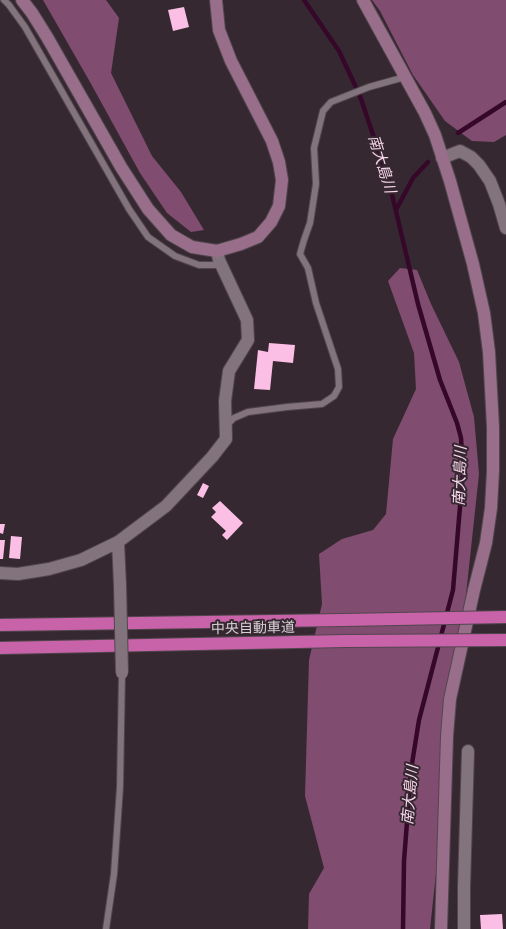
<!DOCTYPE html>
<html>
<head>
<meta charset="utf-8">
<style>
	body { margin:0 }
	canvas { display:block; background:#362831 }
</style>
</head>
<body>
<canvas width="506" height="929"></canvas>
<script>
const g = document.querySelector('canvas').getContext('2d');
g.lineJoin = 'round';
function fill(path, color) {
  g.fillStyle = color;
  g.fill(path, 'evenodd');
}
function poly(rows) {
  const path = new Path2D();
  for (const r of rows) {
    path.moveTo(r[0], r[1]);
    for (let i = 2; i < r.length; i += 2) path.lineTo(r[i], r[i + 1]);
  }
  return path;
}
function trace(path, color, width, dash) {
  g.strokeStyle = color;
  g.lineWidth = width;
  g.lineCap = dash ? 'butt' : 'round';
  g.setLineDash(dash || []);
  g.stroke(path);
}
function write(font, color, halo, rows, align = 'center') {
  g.font = font + ' Lato,"Noto Sans JP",sans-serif';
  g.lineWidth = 4;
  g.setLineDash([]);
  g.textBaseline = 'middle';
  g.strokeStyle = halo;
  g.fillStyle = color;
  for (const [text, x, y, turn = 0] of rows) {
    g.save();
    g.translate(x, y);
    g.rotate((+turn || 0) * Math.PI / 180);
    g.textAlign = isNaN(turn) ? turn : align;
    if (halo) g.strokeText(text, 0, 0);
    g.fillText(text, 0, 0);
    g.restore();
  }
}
const forest = poly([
	[43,0,106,0,119,18,111,73,152,156,181,192,204,230,191,232,167,213,140,173,90,82],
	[372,0,506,0,506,135,494,142,472,141,445,121,413,75,380,11],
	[400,268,417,270,431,304,459,362,474,417,479,474,430,929,308,929,309,894,324,868,305,796,309,660,322,604,319,554,342,539,373,530,386,514,393,439,416,389,414,353,388,281]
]);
const stream = poly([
	[304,0,339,51,360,96,389,182,418,304,440,380,457,423,461,438,463,471,453,590,419,720,411,770,404,861,403,929],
	[458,133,506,102],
	[396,210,413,178,428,162]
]);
const building = poly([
	[184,7,189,27,173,31,168,10],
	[269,343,295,345,293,363,273,361,270,390,254,389,258,350,268,352],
	[203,483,209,486,203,498,197,495],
	[220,501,243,523,227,540,222,535,226,531,211,517,216,512,212,508],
	[0,524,5,524,3,534,0,533],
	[11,536,22,537,20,559,9,558],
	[0,540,5,540,3,559,0,559],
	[502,914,503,929,481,929,480,915]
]);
const lane = poly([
	[4,0,9,5,25,27,129,209,148,237,175,256,199,265,221,265],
	[227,425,234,418,248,412,287,407,322,404,334,396,339,387,338,369,316,303,308,268,300,254,304,240,310,223,316,184,314,148,323,111,331,102,369,87,405,77],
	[106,929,114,874,120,787,122,673]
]);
const street = poly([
	[442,158,460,151,471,157,479,165,490,181,499,204,506,228],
	[118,542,120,585],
	[0,573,18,574,49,569,81,560,118,542,166,506,212,457,226,439,225,401,229,371,248,340,247,320,219,260,217,251],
	[464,929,464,887,468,751]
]);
const secondary = poly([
	[22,0,32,13,47,37,121,167,148,209,171,235,192,247,217,251,241,244,258,237,271,222,279,206,282,180,279,162,272,141,231,61,219,30,216,0],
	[363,0,425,113,435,135,450,181,473,264,484,313,489,352,493,427,493,471,491,508,486,543,474,590,450,699,447,736,441,929]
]);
const highway = poly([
	[0,625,343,620],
	[0,648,345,641]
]);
const streetBridge = poly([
	[120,585,122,673]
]);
const highwayBridge = poly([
	[343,620,506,617],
	[345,641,506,640]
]);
const streetNames = [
	["中央自動車道",253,628,-1]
];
const waterNames = [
	["南大島川",382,164,73],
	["南大島川",460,476,-88],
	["南大島川",410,795,-85]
];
fill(forest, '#804c6f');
trace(stream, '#350829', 4.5);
fill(building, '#fbbfe5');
trace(lane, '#52464e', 8);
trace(street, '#52464e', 14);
trace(secondary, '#52464e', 14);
trace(highway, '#52464e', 14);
trace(lane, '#83737d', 6);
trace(street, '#83737d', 12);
trace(secondary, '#986e8a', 12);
trace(highway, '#c862a9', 12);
trace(streetBridge, '#52464e', 14, []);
trace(highwayBridge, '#52464e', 14, []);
trace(streetBridge, '#83737d', 12);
trace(highwayBridge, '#c862a9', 12);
write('14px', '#dad0d6', '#362831', streetNames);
write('italic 15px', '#f7d6ea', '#362831', waterNames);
</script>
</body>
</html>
